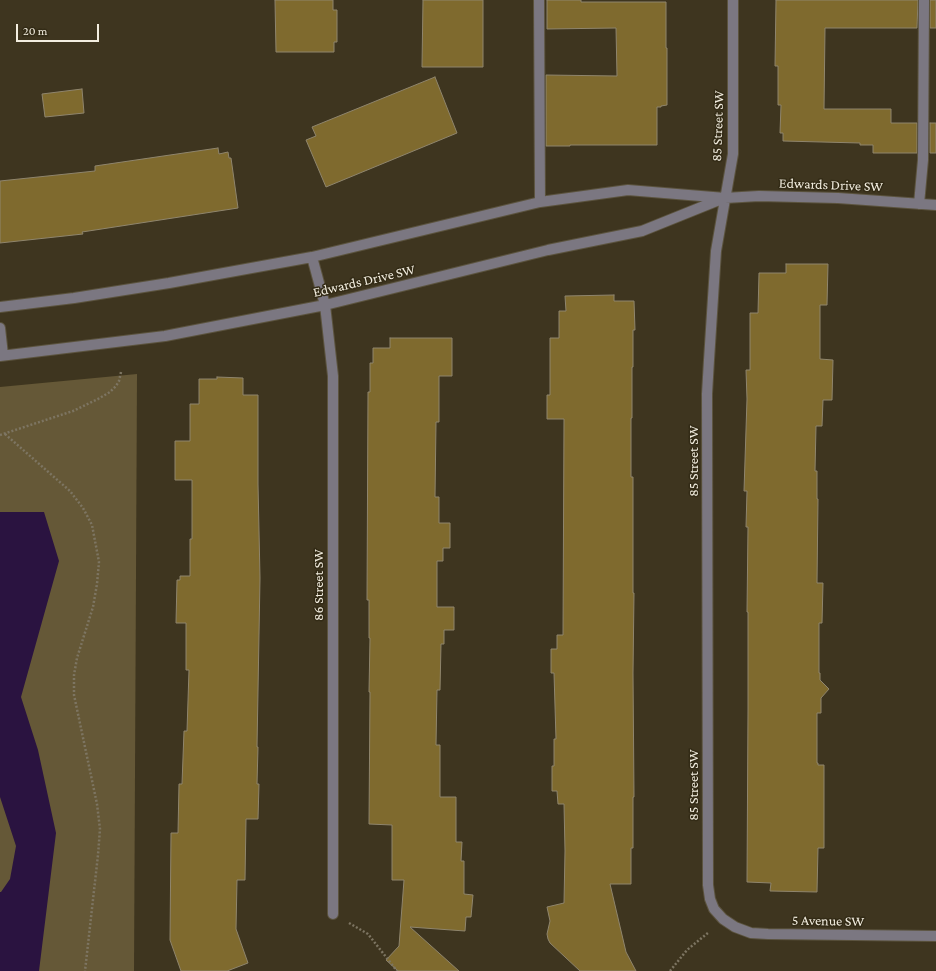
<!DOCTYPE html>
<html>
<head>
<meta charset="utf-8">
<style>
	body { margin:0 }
	#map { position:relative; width:936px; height:971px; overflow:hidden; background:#3e351f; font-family:"Crimson Pro",serif }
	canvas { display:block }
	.scale { position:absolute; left:16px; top:24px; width:83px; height:18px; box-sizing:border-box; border:2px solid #f3eee0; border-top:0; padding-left:5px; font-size:12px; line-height:14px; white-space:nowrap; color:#f3eee0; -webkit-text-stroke:3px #332b16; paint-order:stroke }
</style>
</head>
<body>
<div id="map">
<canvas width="936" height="971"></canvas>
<div class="scale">20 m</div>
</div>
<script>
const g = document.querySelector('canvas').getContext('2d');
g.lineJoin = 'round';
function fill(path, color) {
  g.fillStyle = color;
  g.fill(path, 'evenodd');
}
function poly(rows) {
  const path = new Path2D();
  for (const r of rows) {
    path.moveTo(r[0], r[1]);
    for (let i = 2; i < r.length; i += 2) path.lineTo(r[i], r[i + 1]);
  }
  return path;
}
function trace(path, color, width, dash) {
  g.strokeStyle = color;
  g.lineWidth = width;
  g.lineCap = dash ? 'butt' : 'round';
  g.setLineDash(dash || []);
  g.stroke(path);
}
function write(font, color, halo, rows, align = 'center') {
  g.font = font + ' "Crimson Pro",serif';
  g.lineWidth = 3;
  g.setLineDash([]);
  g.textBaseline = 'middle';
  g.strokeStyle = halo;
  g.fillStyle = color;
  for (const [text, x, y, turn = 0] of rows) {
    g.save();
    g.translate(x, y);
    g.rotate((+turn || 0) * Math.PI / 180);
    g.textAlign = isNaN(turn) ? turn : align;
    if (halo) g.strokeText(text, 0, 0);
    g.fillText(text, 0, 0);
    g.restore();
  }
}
const green = poly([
	[137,374,134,971,0,971,0,387]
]);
const water = poly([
	[0,512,44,512,59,561,21,697,38,750,56,833,39,971,0,971,0,892,1,892,10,879,16,846,0,797]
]);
const building = poly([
	[275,0,333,0,333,10,337,10,337,42,334,42,334,52,276,52,275,0],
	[423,0,483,0,483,67,422,67,423,0],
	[547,0,581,0,581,2,666,2,666,48,667,48,667,105,661,106,661,107,657,107,657,145,570,145,570,146,546,146,546,75,617,76,616,28,547,29,547,0],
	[776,0,918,0,917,28,825,28,824,109,891,109,891,123,917,123,917,153,873,153,873,145,860,145,860,143,783,141,783,133,780,133,781,105,778,105,778,66,775,66,776,0],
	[930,0,936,0,936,28,930,28,930,0],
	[435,77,457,133,326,187,306,140,316,136,312,127,435,77],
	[82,89,84,113,45,117,42,94,82,89],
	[930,123,936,123,936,153,930,153,930,123],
	[218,148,219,154,228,152,229,158,231,158,238,208,82,232,83,234,0,243,0,181,95,171,95,166,218,148],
	[786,264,828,264,827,305,820,305,820,359,833,360,832,400,823,400,822,426,816,426,815,471,817,471,817,499,818,499,817,583,823,583,822,623,819,623,819,673,820,673,820,680,829,689,821,698,821,713,817,713,817,763,818,763,818,765,824,765,824,848,818,848,817,892,770,891,771,883,747,882,748,710,748,612,747,612,748,527,746,527,747,491,744,491,747,399,746,370,750,370,750,313,758,313,759,273,786,273,786,264],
	[614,295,614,301,634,301,635,330,633,330,633,367,632,367,632,418,631,418,631,477,633,477,633,593,634,593,633,673,634,797,633,797,633,848,631,848,631,884,610,884,626,952,636,971,580,971,550,943,548,939,547,934,550,921,547,907,564,903,565,851,564,804,558,804,557,791,552,791,552,766,554,766,554,739,556,739,554,673,551,673,551,649,557,649,557,635,563,635,564,419,547,419,547,395,550,395,550,338,559,338,559,311,566,311,565,296,614,295],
	[390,338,452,338,452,376,439,376,439,422,436,422,435,497,439,497,439,523,450,523,450,548,443,548,443,561,437,561,437,607,454,607,454,630,444,630,444,644,441,644,440,690,437,690,436,745,440,745,440,797,456,797,456,842,462,842,461,861,464,861,464,894,473,895,471,917,466,917,465,931,410,927,459,971,398,971,386,960,399,946,404,880,392,880,392,825,369,824,370,692,369,692,370,638,369,638,369,600,367,600,368,392,370,392,370,363,373,363,373,348,390,348,390,338],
	[217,377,243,378,243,395,258,395,258,484,260,578,257,747,258,747,257,784,259,784,258,819,246,819,245,880,237,880,236,929,248,963,227,971,181,971,170,940,171,833,178,833,179,784,182,784,184,731,187,731,189,670,186,670,186,623,176,623,177,580,180,580,180,576,190,576,190,539,192,539,192,480,175,480,175,441,190,441,190,404,199,404,199,379,217,379,217,377]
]);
const path = poly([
	[5,434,70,491,83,508,92,525,99,562,97,584,93,607,77,658,74,675,74,695,97,804,100,829,98,855,85,971],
	[0,435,73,411,98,399,110,392,116,386,119,381,121,372],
	[349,923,368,934,397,971],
	[670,971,687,950,709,932]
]);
const minor = poly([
	[539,0,540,202],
	[733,0,733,154,716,251,709,360,707,394,708,885,710,899,714,909,723,919,735,927,751,933,768,934,936,936],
	[919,204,923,160,924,0],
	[312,257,325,305,333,376,333,914],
	[0,307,74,298,169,283,312,257,540,202,628,190,725,198,759,196,838,198,936,205],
	[0,328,3,355],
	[0,356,165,336,325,305,548,250,642,231,724,198]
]);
const streetNames = [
	["85 Street SW",718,126,-88],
	["Edwards Drive SW",831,185,2],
	["Edwards Drive SW",364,281,-13],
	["85 Street SW",694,461,-90],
	["86 Street SW",319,585,-90],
	["85 Street SW",694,785,-90],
	["5 Avenue SW",828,921,1]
];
fill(green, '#655837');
fill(water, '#2a1340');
fill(building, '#7f6a2e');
trace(building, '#8f856d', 1);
trace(minor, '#5b533e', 12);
trace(path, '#7d7562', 2.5, [2, 2]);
trace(minor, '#7b7781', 10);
write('14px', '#f3eee0', '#332b16', streetNames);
</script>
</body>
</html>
